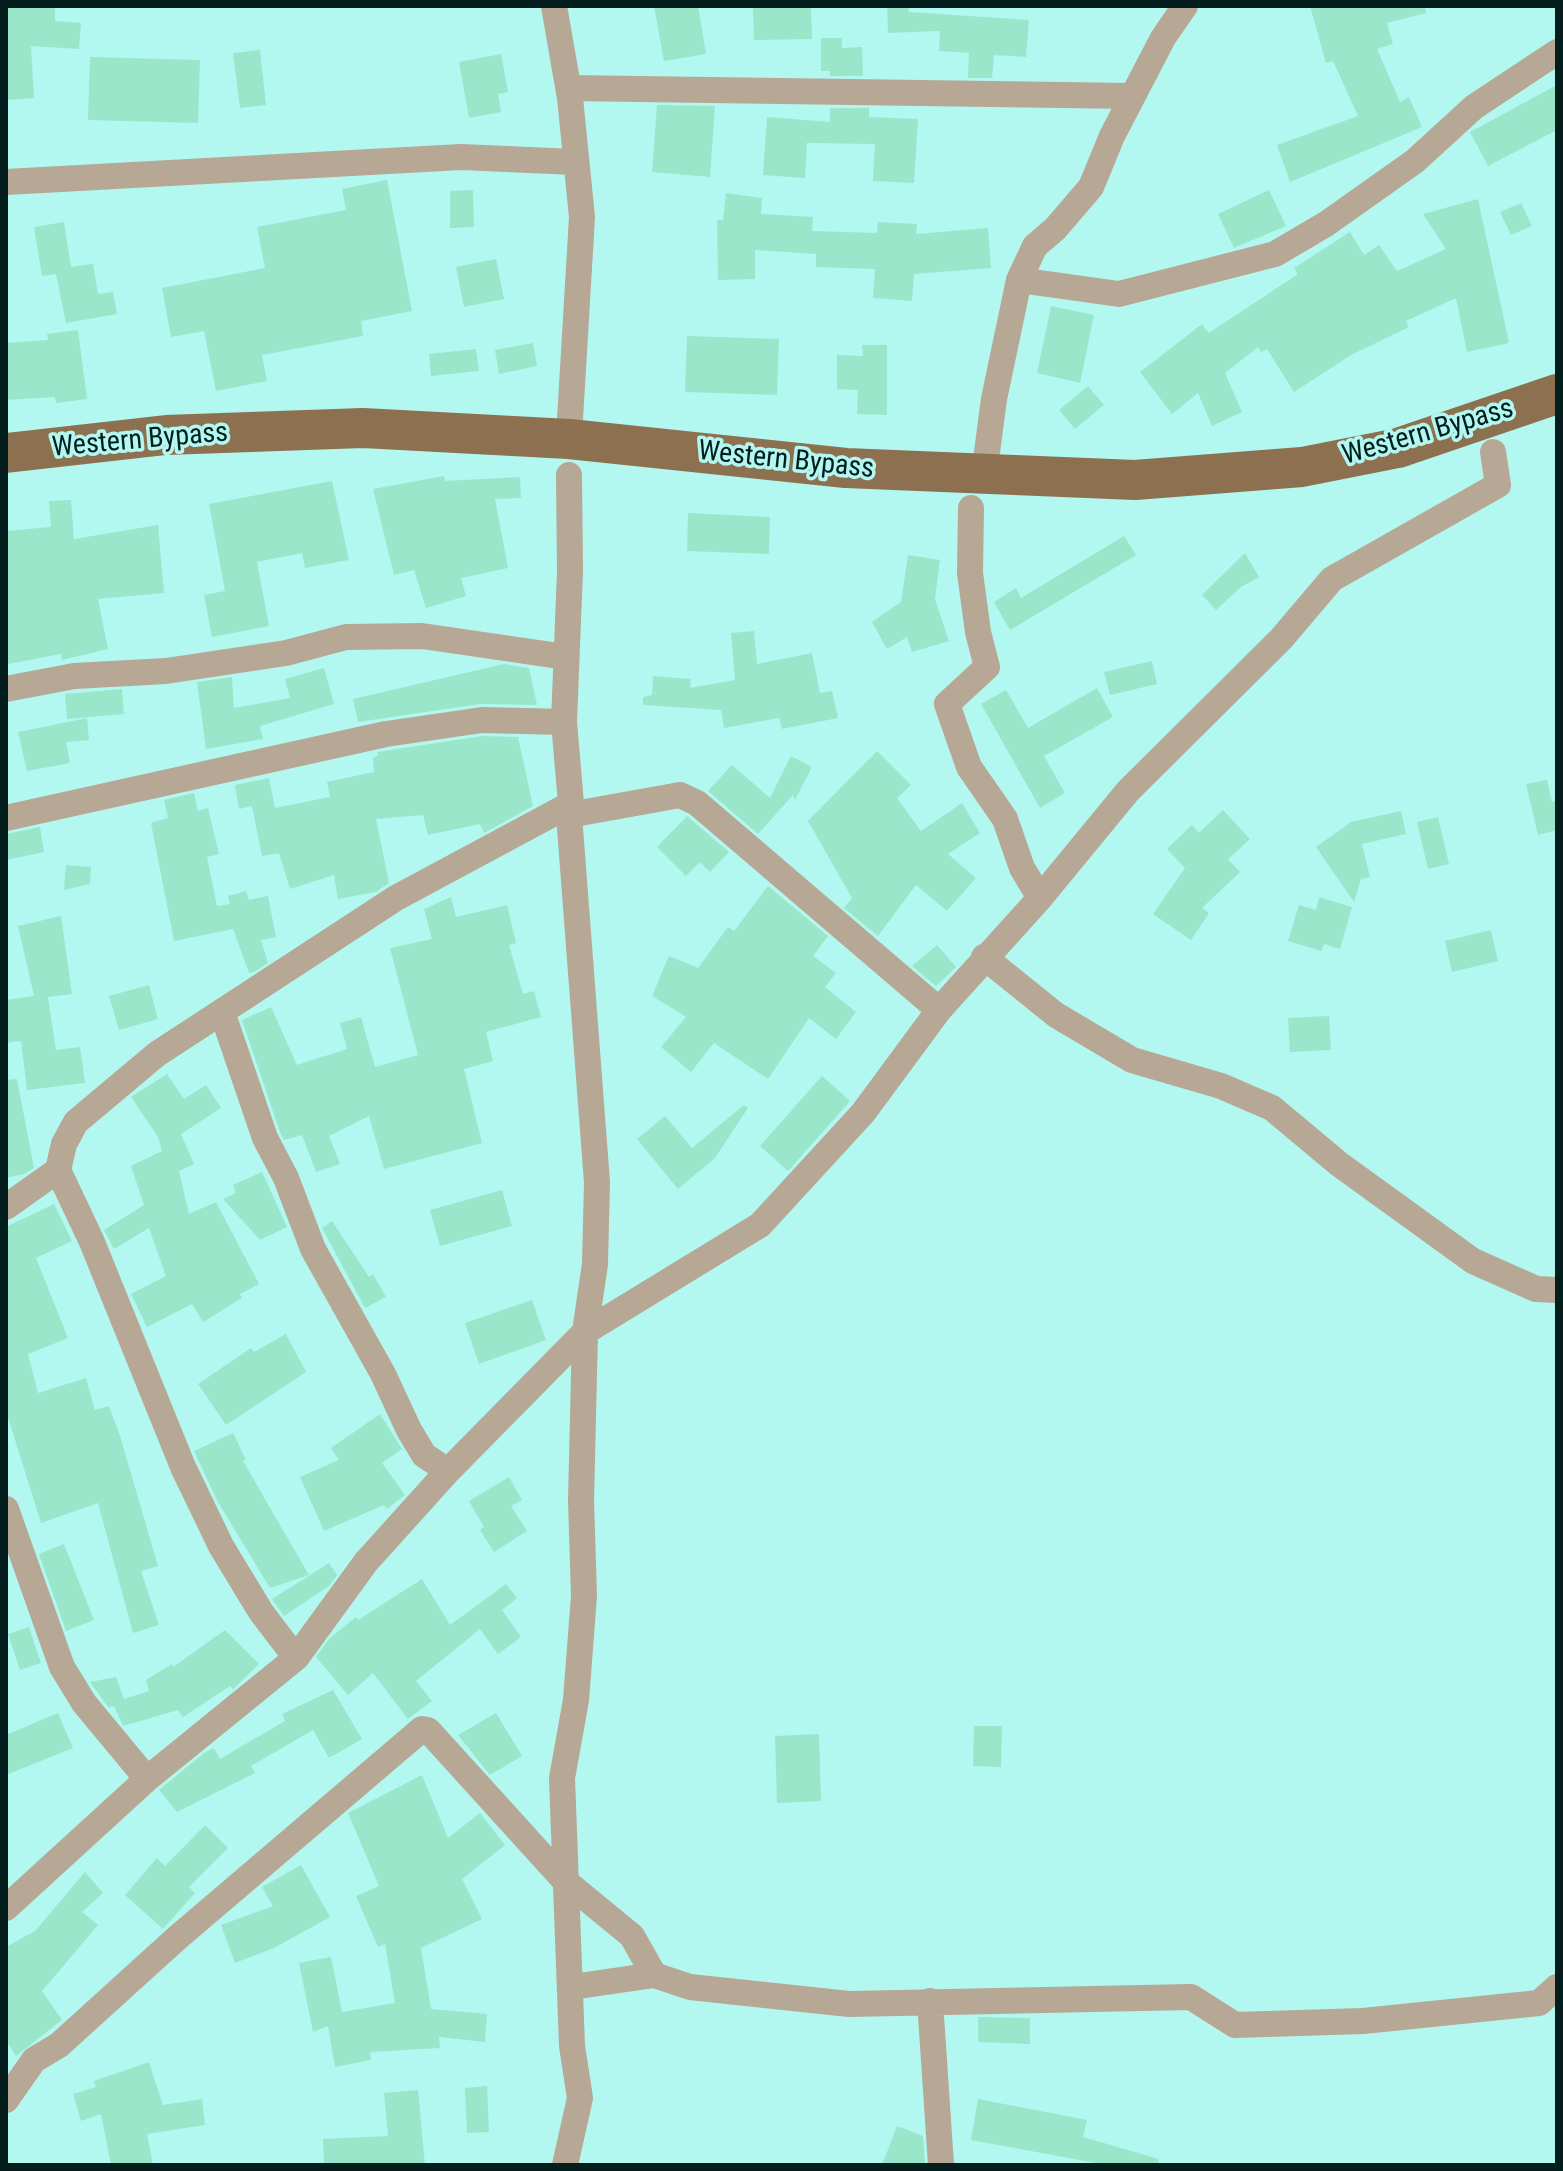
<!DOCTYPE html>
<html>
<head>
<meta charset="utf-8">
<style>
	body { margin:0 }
	#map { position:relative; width:1563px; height:2171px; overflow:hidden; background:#b3f7f1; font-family:"Roboto Condensed",sans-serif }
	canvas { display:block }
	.frame { position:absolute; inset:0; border:8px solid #031e1d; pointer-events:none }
</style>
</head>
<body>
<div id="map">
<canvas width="1563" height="2171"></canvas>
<div class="frame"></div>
</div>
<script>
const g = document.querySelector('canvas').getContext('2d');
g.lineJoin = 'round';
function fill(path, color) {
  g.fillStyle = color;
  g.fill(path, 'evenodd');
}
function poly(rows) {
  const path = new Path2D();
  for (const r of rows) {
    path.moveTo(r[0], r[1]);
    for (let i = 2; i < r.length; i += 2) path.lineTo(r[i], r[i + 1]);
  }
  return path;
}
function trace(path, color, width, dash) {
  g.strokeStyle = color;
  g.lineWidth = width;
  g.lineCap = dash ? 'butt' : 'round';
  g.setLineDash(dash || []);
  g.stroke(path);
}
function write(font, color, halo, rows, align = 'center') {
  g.font = font + ' "Roboto Condensed",sans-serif';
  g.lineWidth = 7;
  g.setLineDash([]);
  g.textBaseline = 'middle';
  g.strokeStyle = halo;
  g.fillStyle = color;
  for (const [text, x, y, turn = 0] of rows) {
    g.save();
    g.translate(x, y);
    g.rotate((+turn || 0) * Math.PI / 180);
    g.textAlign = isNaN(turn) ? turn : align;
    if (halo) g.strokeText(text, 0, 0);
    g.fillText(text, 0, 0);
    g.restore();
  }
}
const building = poly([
	[8,6,55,6,55,21,81,23,79,49,31,46,34,98,6,100],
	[654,6,698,6,706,54,664,61],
	[753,6,811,6,812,39,754,40],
	[887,6,908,6,909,12,1029,20,1026,57,994,55,992,78,968,78,969,53,939,51,940,31,888,33],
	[1310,6,1425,6,1426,13,1387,23,1393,44,1377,49,1400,102,1409,97,1422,127,1290,182,1277,145,1358,116,1333,61,1326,63],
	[821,38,842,38,842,48,862,47,863,76,830,76,830,71,821,71],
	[260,50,266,105,240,108,233,53],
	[501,54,508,92,498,94,501,112,469,118,459,62],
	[90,57,200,60,198,123,88,120],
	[1557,85,1557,130,1488,166,1470,132],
	[657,105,715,106,710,177,652,172],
	[830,108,869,108,869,117,918,119,914,183,873,181,875,144,807,143,805,178,763,175,767,117,830,122],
	[387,180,412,311,361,321,363,336,262,355,267,381,216,391,204,331,171,337,162,288,265,268,257,227,346,210,342,189],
	[473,190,474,227,450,228,450,191],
	[1269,190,1286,226,1234,248,1218,214],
	[726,193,762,198,761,214,813,217,812,231,877,233,878,222,917,224,916,234,988,228,991,268,914,274,912,301,873,298,875,269,816,267,816,254,755,250,755,279,718,280,717,220,723,220],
	[1478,199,1509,343,1467,352,1456,298,1406,321,1409,327,1351,355,1294,392,1267,349,1261,352,1258,347,1225,373,1242,412,1212,426,1198,393,1172,414,1140,372,1202,324,1209,333,1298,274,1294,268,1350,232,1364,255,1379,245,1397,271,1446,249,1423,214],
	[1521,203,1532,226,1511,235,1500,212],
	[64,222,71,267,93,264,98,294,113,292,117,314,66,323,56,274,42,276,34,227],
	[496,259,504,299,464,307,456,267],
	[1051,306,1094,315,1080,383,1037,373],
	[78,330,87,399,56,403,55,397,6,400,6,343,48,340,47,334],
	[687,336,779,339,777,395,685,392],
	[533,343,537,366,499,374,495,350],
	[862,345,887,345,887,415,857,414,858,390,837,389,837,355,863,356],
	[476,349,479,371,431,376,429,354],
	[1088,386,1104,405,1075,429,1059,410],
	[444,476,445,481,520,477,521,498,495,499,508,568,461,578,466,596,426,608,414,570,394,575,373,489],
	[332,481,349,560,305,568,302,553,257,562,269,626,212,637,204,595,225,591,209,504],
	[71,500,74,539,158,525,164,593,98,599,108,649,62,660,61,654,8,664,6,531,51,527,49,501],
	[688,513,770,517,769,554,687,551],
	[1124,536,1136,555,1010,630,994,602,1016,588,1021,598],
	[1245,553,1259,577,1241,587,1216,610,1202,595],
	[908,555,940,560,935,599,949,641,912,652,907,637,887,649,872,622,901,602],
	[754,631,757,664,812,653,820,693,832,691,838,718,782,729,779,718,724,728,721,710,643,705,643,697,652,695,653,676,691,679,690,688,735,680,731,633],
	[1152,661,1157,684,1110,695,1104,672],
	[504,664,529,668,537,705,480,704,358,722,353,699],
	[324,668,334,704,260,726,263,739,206,749,197,682,232,677,234,708,290,698,285,679],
	[1097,688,1113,717,1044,756,1065,793,1040,808,981,704,1006,690,1028,728],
	[122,689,124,714,67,719,65,694],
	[87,718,89,740,66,742,70,763,27,771,18,732],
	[483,736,518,737,533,806,484,833,480,824,428,835,423,815,376,819,389,883,376,892,338,899,334,875,290,889,279,853,262,856,252,806,239,809,235,785,269,778,275,808,330,797,327,782,374,772,373,757,378,756,377,752],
	[877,751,911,785,897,798,921,831,962,803,980,833,948,854,976,878,947,911,916,885,878,936,844,908,852,898,808,821],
	[791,756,812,767,795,800,793,795,758,834,708,791,732,765,770,798],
	[1547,780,1552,802,1557,800,1557,830,1538,835,1526,784],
	[194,793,198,811,208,808,219,854,207,857,217,906,230,904,228,896,246,891,249,900,268,896,276,937,261,940,268,963,254,972,249,973,233,929,174,941,151,823,168,818,164,800],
	[1223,810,1250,839,1228,859,1240,872,1202,908,1209,913,1191,940,1153,914,1185,868,1167,849,1192,825,1199,833],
	[1401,811,1406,834,1362,844,1370,877,1361,879,1354,902,1316,847,1351,822],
	[687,816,729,852,710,872,700,862,686,876,657,847],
	[1438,817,1449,864,1428,869,1417,822],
	[40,827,44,852,6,860,6,834],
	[66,865,91,867,90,884,64,890],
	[768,886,828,936,813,956,836,973,825,987,856,1012,836,1039,809,1018,768,1079,714,1043,691,1072,661,1047,686,1017,652,996,669,956,698,968,728,927,734,931],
	[451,897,456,917,507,905,516,943,509,945,523,994,534,991,541,1017,486,1032,493,1061,464,1069,482,1143,384,1169,369,1116,329,1136,340,1164,316,1172,302,1135,284,1140,280,1132,242,1020,271,1007,297,1065,347,1049,340,1023,361,1017,375,1067,418,1055,390,948,432,939,424,909],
	[1319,897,1352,907,1340,949,1324,944,1321,951,1288,941,1299,905,1316,910],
	[61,916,72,994,48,997,56,1050,80,1047,85,1083,27,1090,21,1041,6,1043,6,1000,34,996,18,926],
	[1491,930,1498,961,1452,972,1445,941],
	[937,945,956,967,936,986,912,966],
	[149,985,158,1019,119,1030,109,996],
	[1329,1016,1331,1050,1290,1052,1288,1018],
	[167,1074,184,1099,206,1085,221,1108,181,1134,194,1164,179,1171,189,1214,216,1202,259,1284,240,1294,242,1298,203,1322,192,1304,147,1327,131,1294,166,1276,149,1228,114,1249,104,1230,144,1205,131,1166,162,1151,158,1137,131,1097],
	[822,1076,850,1101,788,1171,760,1146],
	[17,1079,34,1168,24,1174,6,1178,6,1080],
	[744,1105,748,1108,715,1158,678,1189,637,1139,665,1116,692,1148],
	[262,1172,287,1227,260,1240,223,1199,236,1193,233,1185],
	[502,1190,512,1226,440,1246,430,1210],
	[54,1204,72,1241,36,1258,68,1338,28,1354,38,1393,86,1378,95,1410,109,1406,120,1436,158,1566,141,1571,159,1625,133,1633,98,1503,41,1523,6,1411,6,1227],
	[332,1221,369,1277,373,1274,386,1297,365,1308,322,1228],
	[532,1300,546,1340,479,1364,465,1323],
	[286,1334,306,1372,226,1425,198,1384,251,1348,254,1352],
	[380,1414,402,1449,382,1463,405,1495,387,1509,384,1505,324,1531,300,1477,339,1460,331,1448],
	[233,1433,246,1460,243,1461,309,1575,270,1588,218,1502,194,1451],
	[509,1477,522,1500,511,1506,527,1531,494,1552,480,1530,484,1527,469,1501],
	[64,1544,94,1620,66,1631,39,1554],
	[329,1563,337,1575,329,1586,284,1616,272,1599],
	[422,1579,450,1625,506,1584,517,1598,502,1610,521,1637,498,1654,480,1629,416,1681,432,1701,408,1719,373,1673,348,1695,316,1657,329,1639,356,1617,358,1620],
	[29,1627,41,1663,20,1670,8,1634],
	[225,1630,259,1664,233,1689,230,1686,183,1717,178,1710,123,1726,114,1706,108,1707,90,1682,116,1677,124,1699,149,1691,146,1680,172,1664,173,1667],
	[333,1690,362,1739,329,1758,313,1730,251,1766,255,1773,177,1812,159,1790,204,1753,214,1748,220,1759,285,1721,282,1714],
	[58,1713,73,1748,6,1775,6,1735],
	[496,1713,522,1756,490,1775,458,1735],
	[974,1726,1002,1726,1001,1767,973,1766],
	[819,1734,821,1801,777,1803,775,1736],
	[422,1775,448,1838,480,1813,505,1845,462,1879,482,1919,421,1948,431,2009,487,2014,485,2042,439,2037,440,2048,370,2052,371,2060,335,2067,328,2026,313,2032,299,1963,331,1957,342,2012,395,2003,385,1944,378,1947,356,1896,379,1886,348,1813],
	[205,1825,228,1848,189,1887,195,1893,163,1929,125,1895,157,1858,165,1866],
	[301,1865,330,1917,274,1948,235,1963,221,1925,273,1906,262,1887],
	[85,1872,103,1893,82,1912,98,1925,42,1991,62,2020,16,2056,6,2041,6,1947,35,1931],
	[978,2017,1030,2018,1030,2044,978,2042],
	[149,2062,163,2105,202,2099,205,2125,147,2134,153,2165,111,2165,101,2114,81,2121,73,2094,96,2087,94,2081],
	[487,2086,489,2132,467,2133,465,2088],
	[418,2090,425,2165,324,2165,323,2139,388,2136,384,2093],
	[978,2099,1087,2120,1083,2137,1159,2159,1158,2165,1107,2165,971,2140],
	[897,2126,923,2136,925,2165,882,2165]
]);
const minor = poly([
	[554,6,570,98,582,217,570,419],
	[569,88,1132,96],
	[6,182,461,157,575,162],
	[1019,280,1119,294,1275,254,1326,224,1415,161,1474,107,1557,52],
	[987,452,994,399,1019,280,1035,246,1055,229,1091,187,1112,136,1163,38,1185,6],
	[569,475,570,571,564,722,571,804],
	[971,508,970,573,978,632,987,667,947,704,969,767,1005,819,1022,868,1040,898],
	[6,689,74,676,166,671,286,653,346,637,422,636,566,657],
	[569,815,680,795,697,803,939,1010],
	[6,818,386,734,482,720,564,722],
	[984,957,1056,1015,1132,1060,1221,1086,1272,1108,1339,1164,1473,1261,1536,1289,1557,1290],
	[222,1012,265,1138,286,1178,313,1249,383,1374,409,1430,424,1455,448,1471],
	[58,1170,92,1242,183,1467,221,1546,261,1612,296,1658],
	[6,1207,58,1170,64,1144,76,1122,157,1054,396,898,571,804,569,815,597,1182,595,1264,585,1332,581,1501,584,1596,576,1700,562,1778,572,2046,580,2098,565,2165],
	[6,1509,62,1667,84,1703,147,1779],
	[6,1908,147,1779,296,1658,366,1562,448,1471,585,1332,760,1225,863,1113,939,1010,1040,898,1128,791,1281,639,1332,579,1498,485,1493,452],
	[572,1987,654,1975],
	[930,2001,941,2165],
	[6,2100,34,2060,59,2045,177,1938,422,1729,428,1730,565,1881,632,1936,654,1975,690,1987,849,2004,1191,1997,1235,2025,1363,2021,1539,2003,1557,1987]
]);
const primary = poly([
	[6,453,166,435,363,428,569,439,846,468,1135,480,1302,467,1398,448,1557,394]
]);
const streetNames = [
	["Western Bypass",1428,433,-16],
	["Western Bypass",140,441,-5],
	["Western Bypass",786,461,6]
];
fill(building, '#9ae6cb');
trace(minor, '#b7a795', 26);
trace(primary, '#8c7050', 40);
write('28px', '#031e1d', '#b3f7f1', streetNames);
</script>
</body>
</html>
